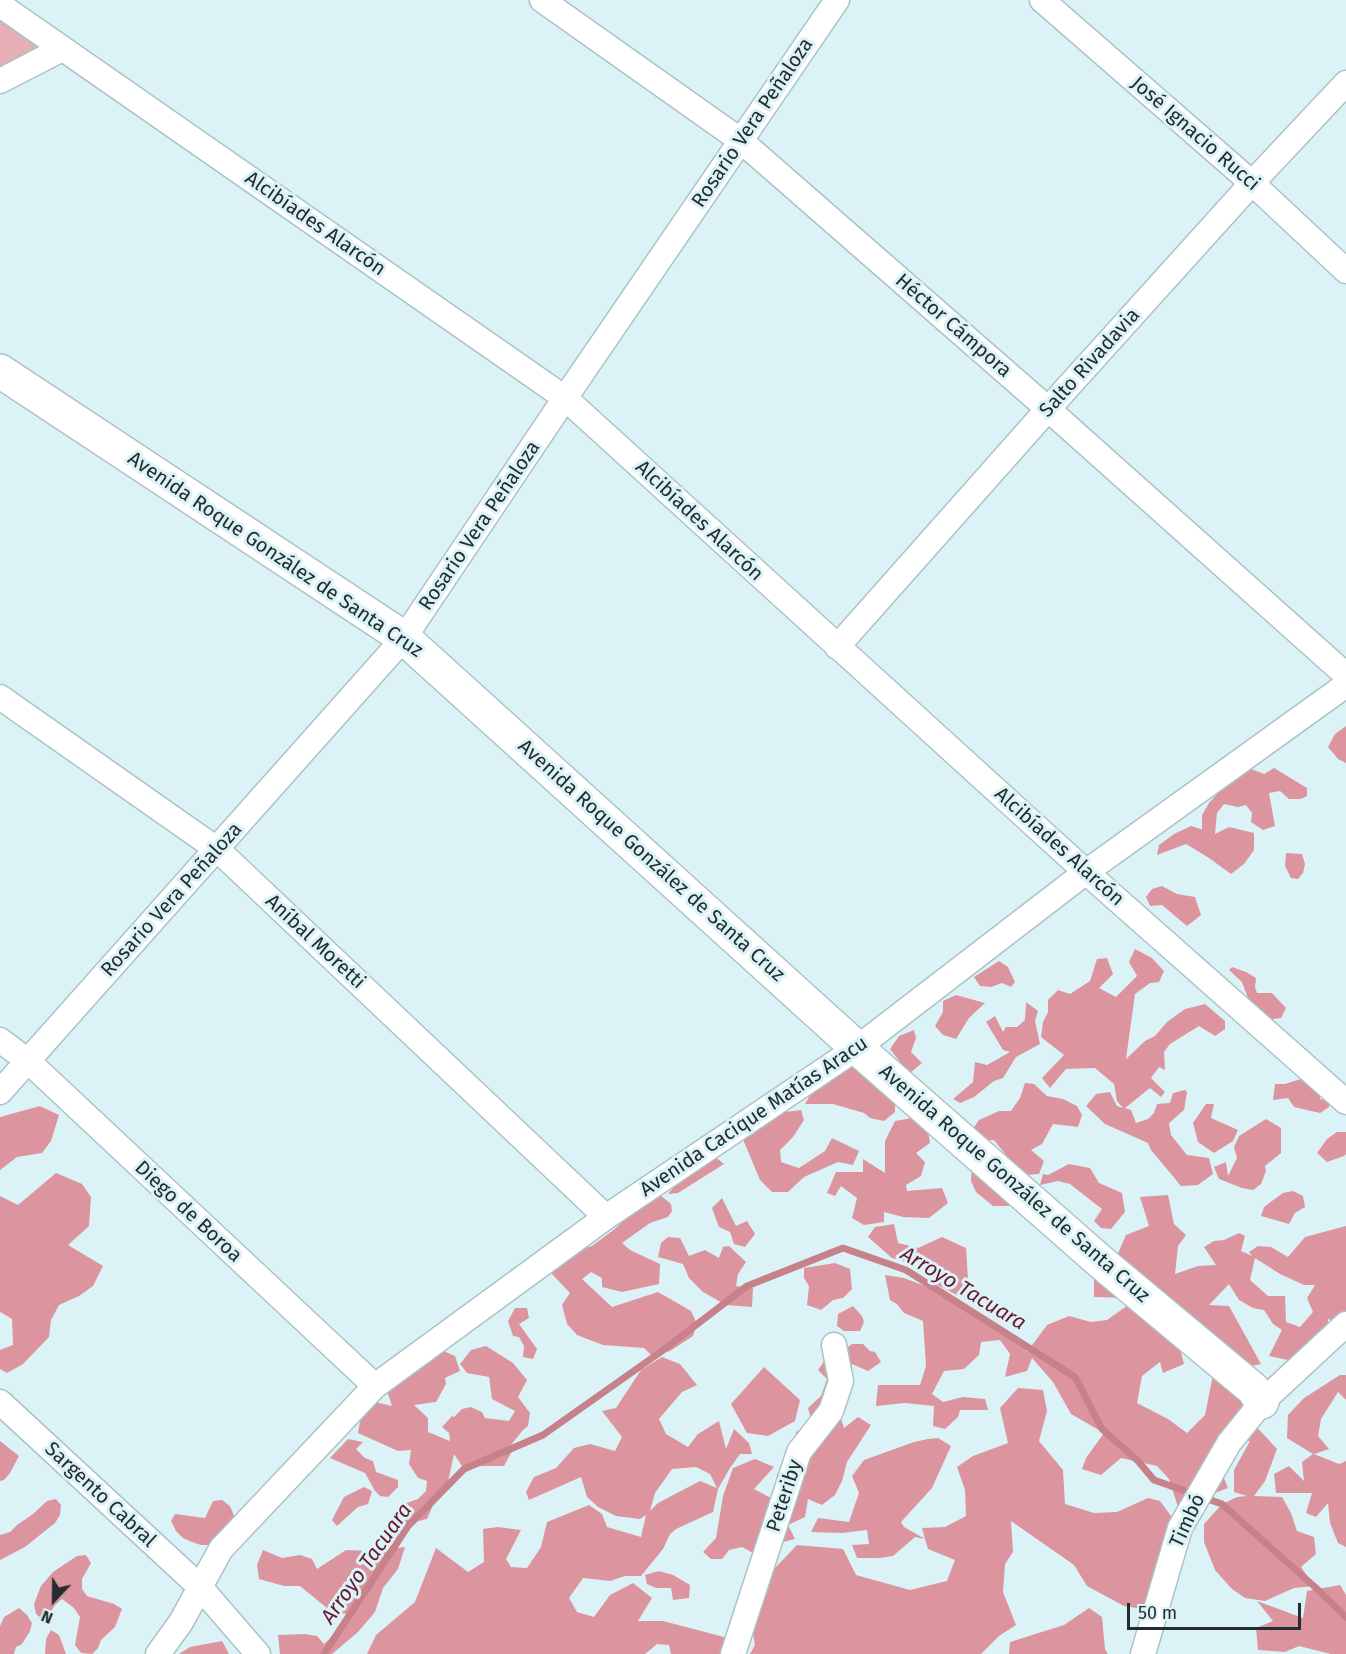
<!DOCTYPE html>
<html>
<head>
<meta charset="utf-8">
<style>
	body { margin:0 }
	#map { position:relative; width:1346px; height:1654px; overflow:hidden; background:#dbf3f7; font-family:"Fira Sans",sans-serif }
	canvas { display:block }
	.north { position:absolute; left:24px; top:1570px; width:60px; height:60px; -webkit-text-stroke:4px #dbf3f7; paint-order:stroke; rotate:202deg; font-size:16px; font-weight:700; line-height:24px; text-align:center; color:#232c2e }
	.north::after { content:''; display:block; margin:auto; width:21px; height:27px; background:#232c2e; clip-path:polygon(50% 0,100% 100%,50% 72%,0 100%) }
	.scale { position:absolute; left:1127px; top:1603px; width:174px; height:27px; box-sizing:border-box; border:3px solid #232c2e; border-top:0; padding-left:8px; font-size:18px; line-height:21px; white-space:nowrap; color:#232c2e; -webkit-text-stroke:4px #dbf3f7; paint-order:stroke }
</style>
</head>
<body>
<div id="map">
<canvas width="1346" height="1654"></canvas>
<div class="north">N</div>
<div class="scale">50 m</div>
</div>
<script>
const g = document.querySelector('canvas').getContext('2d');
g.lineJoin = 'round';
function fill(path, color) {
  g.fillStyle = color;
  g.fill(path, 'evenodd');
}
function poly(rows) {
  const path = new Path2D();
  for (const r of rows) {
    path.moveTo(r[0], r[1]);
    for (let i = 2; i < r.length; i += 2) path.lineTo(r[i], r[i + 1]);
  }
  return path;
}
function trace(path, color, width, dash) {
  g.strokeStyle = color;
  g.lineWidth = width;
  g.lineCap = dash ? 'butt' : 'round';
  g.setLineDash(dash || []);
  g.stroke(path);
}
function write(font, color, halo, rows, align = 'center') {
  g.font = font + ' "Fira Sans",sans-serif';
  g.lineWidth = 6;
  g.setLineDash([]);
  g.textBaseline = 'middle';
  g.strokeStyle = halo;
  g.fillStyle = color;
  for (const [text, x, y, turn = 0] of rows) {
    g.save();
    g.translate(x, y);
    g.rotate((+turn || 0) * Math.PI / 180);
    g.textAlign = isNaN(turn) ? turn : align;
    if (halo) g.strokeText(text, 0, 0);
    g.fillText(text, 0, 0);
    g.restore();
  }
}
const green = poly([
	[0,14,44,47,0,74]
]);
const forest = poly([
	[1346,726,1346,763,1338,759,1328,747,1335,734],
	[1274,768,1307,788,1307,796,1301,799,1289,799,1280,791,1269,793,1275,826,1263,830,1251,822,1252,813,1246,805,1238,807,1224,804,1217,813,1215,834,1229,827,1254,833,1254,850,1244,864,1231,874,1209,858,1186,844,1157,855,1159,845,1174,834,1191,826,1204,830,1202,829,1202,815,1209,803,1232,777,1251,769,1264,774],
	[1286,853,1302,854,1305,864,1303,873,1298,879,1291,878,1285,866],
	[1162,886,1177,894,1195,897,1201,915,1187,926,1162,905,1150,906,1146,897,1152,889],
	[1135,949,1152,958,1164,971,1159,982,1150,983,1135,994,1126,1059,1145,1041,1155,1036,1167,1022,1185,1009,1205,1004,1225,1021,1225,1029,1215,1036,1199,1026,1170,1044,1164,1052,1165,1070,1159,1067,1151,1078,1165,1092,1161,1097,1150,1088,1125,1108,1131,1110,1136,1123,1148,1119,1154,1113,1157,1104,1170,1103,1173,1093,1185,1090,1187,1092,1184,1110,1169,1123,1171,1135,1187,1155,1209,1158,1213,1174,1198,1185,1181,1186,1151,1150,1148,1143,1105,1124,1086,1106,1096,1094,1110,1092,1117,1106,1123,1108,1117,1101,1114,1084,1095,1068,1066,1069,1050,1088,1042,1078,1064,1055,1041,1037,1043,1022,1048,1012,1048,1000,1058,990,1070,994,1090,981,1097,959,1107,958,1113,974,1099,988,1116,997,1137,976,1129,962],
	[999,961,1008,967,1015,982,1011,987,1002,983,991,987,980,986,974,977],
	[1232,967,1246,972,1256,978,1255,987,1257,993,1272,993,1286,1008,1281,1018,1264,1020,1251,1006,1242,982,1229,970],
	[956,995,985,1003,969,1018,956,1039,943,1035,935,1026,943,1012,943,1001],
	[1026,1002,1038,1011,1035,1021,1040,1044,1016,1057,1003,1078,994,1081,974,1097,960,1103,953,1099,973,1082,975,1062,987,1065,1010,1052,1003,1050,986,1022,995,1016,1003,1032,1006,1027,1017,1027,1025,1020],
	[914,1030,916,1038,911,1052,922,1063,909,1074,890,1049,899,1036],
	[866,1054,895,1067,895,1112,884,1121,870,1118,864,1113,833,1104,805,1104,815,1086],
	[1301,1079,1317,1082,1321,1089,1320,1099,1330,1101,1329,1107,1320,1113,1294,1107,1288,1098,1273,1100,1275,1084,1285,1084],
	[1025,1083,1034,1084,1047,1096,1063,1099,1077,1106,1082,1115,1078,1127,1053,1124,1042,1144,1031,1150,1044,1161,1039,1174,1024,1175,1017,1169,994,1140,978,1141,970,1133,979,1120,999,1111,1011,1111,1020,1098],
	[1206,1104,1214,1104,1211,1118,1238,1130,1233,1141,1214,1153,1198,1142,1193,1123],
	[40,1106,59,1115,51,1141,42,1153,17,1157,0,1170,0,1117],
	[801,1110,804,1120,793,1137,780,1150,781,1162,799,1168,825,1151,832,1138,859,1151,853,1165,838,1162,804,1177,788,1192,772,1192,760,1180,742,1137,754,1128,785,1112],
	[912,1118,927,1125,930,1143,916,1153,925,1162,921,1176,906,1185,907,1191,942,1188,948,1203,929,1218,903,1217,884,1212,884,1222,864,1225,852,1218,857,1198,841,1186,835,1196,827,1193,836,1172,863,1172,863,1159,885,1173,885,1141,895,1121],
	[1266,1119,1281,1128,1281,1153,1265,1166,1266,1171,1261,1184,1253,1190,1242,1188,1219,1179,1214,1167,1226,1162,1228,1176,1237,1158,1234,1147,1239,1136],
	[1337,1132,1346,1132,1346,1154,1344,1156,1327,1162,1317,1153,1327,1139],
	[709,1156,718,1159,724,1164,678,1193,668,1194,680,1180],
	[972,1162,1023,1190,1009,1206,993,1206,976,1192,971,1181],
	[1069,1164,1090,1168,1099,1183,1122,1193,1125,1212,1111,1229,1101,1228,1094,1221,1102,1209,1070,1184,1058,1181,1040,1185,1043,1174,1048,1175],
	[56,1173,82,1184,91,1197,89,1226,68,1245,103,1266,93,1286,79,1296,59,1305,51,1320,49,1337,23,1364,7,1373,0,1369,0,1350,13,1345,12,1319,0,1312,0,1196,18,1205],
	[1293,1191,1303,1196,1305,1207,1295,1213,1289,1224,1261,1216,1264,1207,1272,1201,1283,1193],
	[660,1195,671,1204,672,1211,668,1217,650,1223,622,1243,630,1250,660,1264,659,1284,622,1292,602,1287,602,1278,591,1272,582,1279,612,1307,658,1292,691,1311,697,1324,693,1336,670,1351,651,1355,644,1348,603,1345,577,1335,567,1324,562,1305,570,1293,552,1274,552,1266,568,1253,592,1246,616,1228,640,1204],
	[1168,1195,1174,1224,1186,1235,1178,1246,1175,1274,1198,1266,1216,1265,1204,1247,1214,1241,1224,1240,1239,1233,1245,1236,1241,1251,1252,1256,1249,1252,1258,1246,1271,1247,1288,1257,1305,1237,1346,1226,1346,1319,1336,1322,1328,1319,1328,1328,1288,1360,1269,1356,1282,1330,1273,1324,1264,1310,1253,1308,1239,1300,1229,1284,1209,1305,1229,1306,1261,1364,1252,1366,1241,1364,1131,1298,1094,1297,1094,1274,1116,1258,1126,1235,1149,1226,1140,1197],
	[1255,1258,1280,1274,1304,1285,1315,1285,1307,1298,1313,1312,1300,1327,1286,1322,1285,1296,1268,1296,1250,1280],
	[722,1198,736,1226,747,1221,755,1234,745,1247,734,1244,730,1232,719,1227,712,1208],
	[894,1224,898,1243,918,1248,942,1237,966,1248,968,1279,961,1297,935,1284,927,1267,892,1258,868,1237,875,1227],
	[668,1237,680,1238,689,1256,705,1250,719,1258,723,1247,729,1246,746,1262,738,1274,736,1286,753,1288,752,1307,726,1305,703,1292,689,1278,683,1264,658,1257,661,1243],
	[835,1263,850,1269,852,1289,843,1298,833,1300,821,1310,807,1305,809,1286,804,1278,804,1268],
	[885,1275,904,1278,941,1292,1014,1335,1027,1352,1047,1325,1069,1316,1091,1322,1107,1320,1141,1296,1177,1338,1184,1364,1163,1373,1160,1362,1142,1376,1137,1403,1168,1419,1187,1433,1205,1415,1213,1375,1253,1389,1241,1410,1277,1449,1265,1481,1254,1496,1282,1497,1291,1513,1297,1531,1314,1537,1316,1554,1301,1567,1314,1586,1294,1588,1265,1601,1245,1598,1232,1589,1215,1570,1204,1542,1204,1524,1222,1504,1237,1497,1247,1496,1234,1492,1234,1470,1250,1441,1229,1443,1215,1456,1228,1488,1178,1507,1169,1479,1157,1466,1121,1458,1101,1475,1082,1469,1086,1458,1104,1433,1071,1414,1053,1382,1032,1358,1027,1371,1005,1377,1010,1354,1000,1340,981,1342,979,1355,964,1369,944,1371,932,1394,943,1402,963,1397,985,1399,988,1410,960,1410,958,1417,945,1429,933,1426,934,1406,905,1403,876,1406,878,1385,920,1385,926,1366,923,1321,904,1313,897,1304,890,1300],
	[853,1306,862,1316,864,1322,860,1331,844,1331,837,1326,838,1314],
	[515,1308,527,1308,529,1318,519,1324,537,1349,533,1359,523,1357,524,1346,519,1337,513,1336,508,1321],
	[852,1344,863,1344,870,1351,875,1352,881,1362,868,1371,852,1364,850,1388,839,1413,844,1428,858,1417,871,1425,847,1462,842,1481,835,1495,822,1505,808,1499,805,1517,788,1525,795,1539,775,1544,757,1555,742,1547,729,1550,722,1559,711,1559,703,1552,716,1538,723,1496,733,1468,755,1459,774,1467,754,1489,773,1499,776,1487,777,1474,795,1466,796,1432,812,1423,808,1408,821,1396,827,1379,818,1370,825,1360,832,1359],
	[486,1346,513,1363,527,1380,518,1397,530,1413,528,1426,523,1430,511,1445,511,1453,504,1466,478,1466,464,1469,454,1454,448,1482,437,1496,427,1519,402,1525,401,1505,418,1499,426,1491,427,1481,418,1478,409,1464,411,1450,398,1451,358,1433,361,1416,375,1402,392,1406,387,1391,395,1378,404,1380,417,1367,441,1350,455,1356,460,1371,445,1378,446,1384,436,1402,414,1405,428,1418,428,1432,450,1441,449,1433,442,1427,452,1416,454,1417,462,1409,471,1407,482,1412,485,1418,509,1421,515,1411,492,1399,489,1377,467,1373,460,1364,471,1350],
	[662,1357,680,1364,697,1385,682,1392,659,1419,666,1434,688,1447,698,1434,719,1421,726,1449,734,1429,749,1443,752,1454,740,1454,730,1468,718,1489,713,1512,676,1529,670,1534,663,1549,641,1576,625,1576,610,1581,583,1578,569,1598,577,1612,594,1617,610,1595,633,1583,652,1598,638,1621,663,1621,724,1637,728,1654,671,1654,669,1645,657,1644,645,1654,367,1654,376,1635,415,1602,436,1548,468,1572,484,1562,483,1529,498,1527,521,1530,506,1559,511,1567,527,1568,541,1547,547,1522,589,1505,602,1514,607,1527,641,1537,646,1515,640,1519,616,1516,598,1507,587,1497,581,1477,529,1500,526,1492,534,1477,556,1468,574,1448,590,1444,615,1451,622,1437,602,1411,616,1408,641,1370],
	[696,1467,710,1474,717,1488,700,1481,658,1503,650,1511,655,1493,672,1469],
	[764,1367,800,1400,795,1421,768,1436,747,1433,731,1404],
	[1340,1375,1346,1375,1346,1400,1338,1392,1321,1419,1318,1436,1329,1449,1314,1454,1339,1464,1346,1461,1346,1547,1338,1543,1330,1523,1328,1503,1316,1517,1306,1513,1312,1493,1276,1493,1274,1474,1289,1466,1304,1481,1302,1462,1313,1454,1287,1438,1288,1415,1304,1398],
	[1018,1388,1043,1390,1047,1411,1039,1441,1063,1470,1065,1504,1094,1513,1117,1512,1148,1498,1160,1501,1180,1528,1187,1552,1148,1610,1124,1606,1087,1586,1074,1565,1011,1521,1013,1552,1005,1564,1003,1592,1016,1625,999,1636,981,1654,750,1654,755,1645,751,1622,761,1606,775,1568,797,1545,843,1549,856,1575,910,1590,947,1581,955,1560,928,1549,925,1539,915,1537,893,1556,879,1558,857,1558,852,1545,869,1544,867,1530,842,1533,811,1532,818,1518,849,1522,859,1493,852,1476,864,1460,914,1442,928,1439,938,1438,951,1446,932,1488,901,1522,904,1527,925,1539,922,1528,945,1527,966,1516,965,1490,957,1467,973,1456,1008,1443,1000,1408],
	[348,1439,363,1442,356,1449,365,1458,373,1461,376,1472,398,1480,398,1487,388,1497,380,1496,375,1491,365,1473,330,1458],
	[0,1441,19,1456,10,1473,4,1480,0,1481],
	[364,1487,372,1491,368,1504,358,1507,337,1526,332,1520,344,1497],
	[56,1499,61,1505,60,1515,55,1523,25,1547,0,1560,0,1535,10,1532,17,1525,33,1514,47,1501],
	[222,1500,230,1506,234,1516,231,1525,212,1545,201,1545,192,1542,183,1538,176,1531,171,1521,175,1514,205,1518,213,1501],
	[405,1547,398,1569,383,1588,375,1612,358,1632,332,1654,280,1654,278,1635,305,1634,317,1636,324,1644,336,1633,349,1614,333,1613,300,1586,284,1586,259,1579,257,1565,263,1550,282,1558,300,1555,312,1559,317,1569,346,1550,369,1551],
	[86,1555,91,1563,82,1579,82,1589,87,1596,114,1604,122,1609,115,1627,101,1640,98,1648,92,1654,81,1653,75,1645,80,1617,74,1608,62,1599,55,1605,45,1621,36,1614,34,1604,41,1586,53,1572,77,1556],
	[659,1571,673,1575,690,1585,689,1598,673,1600,671,1588,656,1588,647,1584,645,1575],
	[1340,1585,1346,1595,1346,1654,1331,1654,1299,1646,1285,1652,1258,1650,1256,1628,1273,1621,1257,1601,1303,1618,1307,1591],
	[19,1608,27,1615,32,1623,30,1631,22,1644,16,1647,14,1654,0,1654,0,1626,4,1617],
	[1089,1608,1102,1617,1105,1649,1108,1654,1009,1654,1010,1642,1064,1625],
	[51,1630,59,1635,66,1654,45,1654,46,1639],
	[222,1641,229,1654,179,1654,190,1647]
]);
const stream = poly([
	[324,1654,408,1526,464,1469,543,1435,662,1351,747,1286,843,1248,906,1270,1075,1377,1102,1429,1138,1461,1154,1480,1222,1504,1316,1588,1346,1617]
]);
const street = poly([
	[542,0,740,140,1048,409,1346,675],
	[1042,0,1252,183,1346,271],
	[0,5,565,398,1086,872,1346,1102],
	[0,81,62,49],
	[837,647,1048,409,1252,183,1346,83],
	[0,697,218,850,606,1217],
	[0,1040,28,1061,375,1386],
	[0,1092,404,638,565,398,837,0],
	[0,1402,200,1587,258,1654],
	[158,1654,181,1622,221,1549,375,1386,606,1217,857,1048,1086,872,1346,685],
	[733,1654,799,1452,831,1411,841,1381,834,1345],
	[1143,1654,1180,1528,1229,1443,1262,1402,1346,1324]
]);
const secondary = poly([
	[0,371,404,638,857,1048,1102,1263,1253,1389,1262,1402]
]);
const streetNames = [
	["Rosario Vera Peñaloza",753,123,-56],
	["José Ignacio Rucci",1195,134,41],
	["Alcibíades Alarcón",315,224,35],
	["Héctor Cámpora",953,326,41],
	["Salto Rivadavia",1090,363,-48],
	["Alcibíades Alarcón",699,521,43],
	["Rosario Vera Peñaloza",480,526,-56],
	["Avenida Roque González de Santa Cruz",275,555,34],
	["Alcibíades Alarcón",1059,847,42],
	["Avenida Roque González de Santa Cruz",651,861,42],
	["Rosario Vera Peñaloza",172,900,-48],
	["Aníbal Moretti",315,942,43],
	["Avenida Cacique Matías Aracu",754,1117,-34],
	["Avenida Roque González de Santa Cruz",1014,1184,41],
	["Diego de Boroa",188,1212,43],
	["Sargento Cabral",100,1495,43],
	["Peteriby",785,1496,-72],
	["Timbó",1188,1521,-65]
];
const waterNames = [
	["Arroyo Tacuara",963,1289,31],
	["Arroyo Tacuara",367,1564,-55]
];
fill(green, '#e5afb5');
fill(forest, '#dc959f');
trace(stream, '#c6818b', 7);
trace(street, '#abc3c6', 27);
trace(secondary, '#abc3c6', 36);
trace(street, '#fff', 24);
trace(secondary, '#fff', 33);
write('20px', '#232c2e', '#dbf3f7', streetNames);
write('italic 21px', '#69162c', '#dbf3f7', waterNames);
</script>
</body>
</html>
